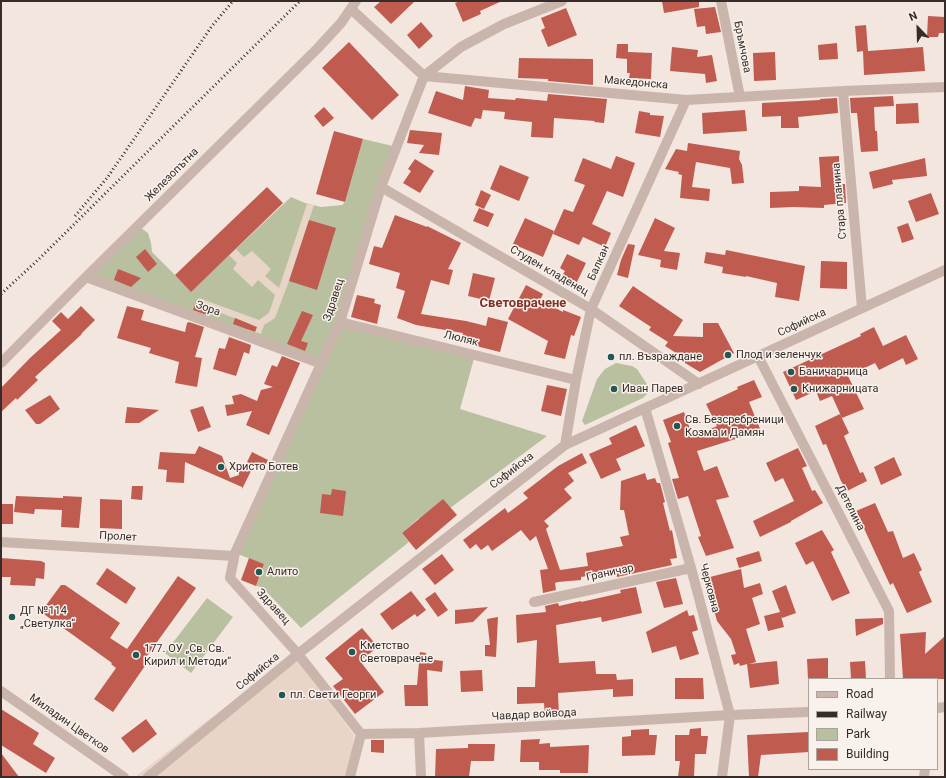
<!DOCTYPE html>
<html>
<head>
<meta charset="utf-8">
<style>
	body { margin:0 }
	#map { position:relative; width:946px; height:778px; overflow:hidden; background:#f2e6df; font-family:Roboto,sans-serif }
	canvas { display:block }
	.frame { position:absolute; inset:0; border:2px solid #372c2a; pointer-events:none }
	.legend { position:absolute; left:808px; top:678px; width:130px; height:92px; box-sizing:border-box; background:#f9f1eb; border:1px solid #aba29e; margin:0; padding:5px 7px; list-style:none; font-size:12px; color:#372c2a }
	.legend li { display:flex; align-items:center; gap:8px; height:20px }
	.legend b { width:20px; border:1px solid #aba29e }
	.north { position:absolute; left:898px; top:8px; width:40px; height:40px; -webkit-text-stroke:3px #f9f1eb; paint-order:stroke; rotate:337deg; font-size:11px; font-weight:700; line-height:16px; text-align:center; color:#372c2a }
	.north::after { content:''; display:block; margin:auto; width:14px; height:18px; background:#372c2a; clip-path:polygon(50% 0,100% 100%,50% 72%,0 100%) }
</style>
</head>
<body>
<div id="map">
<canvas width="946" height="778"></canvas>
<div class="frame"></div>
<ul class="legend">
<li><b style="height:5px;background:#c9b5ab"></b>Road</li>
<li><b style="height:5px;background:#372c2a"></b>Railway</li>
<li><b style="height:11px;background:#b9c09f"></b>Park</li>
<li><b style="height:11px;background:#c05b4f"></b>Building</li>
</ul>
<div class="north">N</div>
</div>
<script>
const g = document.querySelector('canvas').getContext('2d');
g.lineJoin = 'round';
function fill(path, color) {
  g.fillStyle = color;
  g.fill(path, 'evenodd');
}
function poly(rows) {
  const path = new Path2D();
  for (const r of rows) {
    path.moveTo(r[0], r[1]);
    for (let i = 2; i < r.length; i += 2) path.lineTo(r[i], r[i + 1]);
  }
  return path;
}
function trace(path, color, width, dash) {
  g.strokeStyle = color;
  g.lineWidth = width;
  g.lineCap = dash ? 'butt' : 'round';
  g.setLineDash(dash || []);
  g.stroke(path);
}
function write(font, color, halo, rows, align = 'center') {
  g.font = font + ' Roboto,sans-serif';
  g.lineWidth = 3;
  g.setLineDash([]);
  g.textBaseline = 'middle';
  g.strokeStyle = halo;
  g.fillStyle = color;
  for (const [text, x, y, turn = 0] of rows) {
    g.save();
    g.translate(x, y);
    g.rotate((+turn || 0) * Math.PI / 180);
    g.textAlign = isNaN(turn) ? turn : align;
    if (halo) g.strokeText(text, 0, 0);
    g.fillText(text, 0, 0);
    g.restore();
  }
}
const green = poly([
	[363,139,397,147,340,322,475,355,460,409,547,436,426,526,419,518,402,533,409,542,301,628,262,587,256,586,264,564,235,553,322,364,86,277,138,226,148,233,151,243,152,252,191,291,291,197,305,203,321,207,342,205,345,202],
	[616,363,632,366,637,369,647,384,648,388,647,394,643,398,585,425,582,421,597,379,605,369],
	[207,598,233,617,191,673,165,653]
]);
const plaza = poly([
	[307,204,314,205,289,281,275,318,264,325,261,334,248,330,250,324,197,304,199,298,259,320,269,313,275,295,258,280,252,287,233,269,237,263,229,255,236,249,244,257,252,251,271,269,265,276,279,288],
	[293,654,354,735,351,777,135,777]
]);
const building = poly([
	[381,1,415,1,391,24,374,7],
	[461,1,502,1,480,11,481,14,463,22,455,3],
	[662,1,699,1,699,7,664,13],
	[715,7,721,32,706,34,705,26,697,27,694,9],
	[566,8,577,35,548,47,541,30,545,28,541,18],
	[928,16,945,17,945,33,939,33,938,37,927,37],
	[421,22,433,36,419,49,407,35],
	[866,25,868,51,923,47,925,71,864,75,863,51,857,52,855,26],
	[349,42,399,95,372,120,322,68],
	[837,43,838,59,819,60,818,45],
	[617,44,628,44,628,52,652,53,651,79,629,78,630,73,627,73,627,59,616,58],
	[672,47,698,50,697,57,712,55,717,81,706,83,705,74,670,71],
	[775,52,776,80,754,81,753,53],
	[519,58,593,59,593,85,548,81,548,79,518,78],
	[465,86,489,90,488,98,515,100,516,98,547,101,548,94,607,99,604,123,594,122,595,121,554,118,553,138,531,137,532,122,504,119,505,112,483,110,481,119,475,118,471,127,428,113,436,91,463,100],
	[893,96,894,106,874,107,875,131,877,131,878,151,861,152,857,113,851,113,850,98],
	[837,98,838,113,798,117,799,128,781,128,781,116,762,117,762,103,820,100,820,99],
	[918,103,919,123,896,124,896,104],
	[324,107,334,118,323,127,314,116],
	[745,110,747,131,703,134,702,113],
	[639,111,650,113,650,115,664,116,660,137,635,133],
	[410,130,442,133,439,155,419,153,424,145,407,143],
	[334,131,363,139,345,202,316,194],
	[688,143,740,151,739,159,742,165,744,183,732,184,730,168,696,162,692,187,710,189,709,201,680,198,682,175,678,174,679,172,665,169,676,149,687,151],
	[616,156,635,163,623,197,607,191,592,224,611,233,605,247,583,237,579,245,553,234,564,209,573,212,585,185,574,181,583,158,611,169],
	[839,156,840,184,845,184,846,203,824,205,824,208,793,207,770,208,770,192,799,191,799,186,821,187,819,157],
	[925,158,927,176,892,180,893,184,873,189,869,172],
	[415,159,434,171,420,193,403,183,411,171,408,169],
	[500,165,529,177,519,201,490,189],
	[267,187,283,203,191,292,175,275],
	[481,190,491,195,484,209,475,205],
	[931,193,939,214,916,222,908,201],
	[479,208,494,214,488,227,473,221],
	[395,215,427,227,427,226,461,243,448,269,453,270,449,285,431,280,421,314,466,321,486,326,488,317,508,322,500,352,460,342,463,333,416,325,397,318,405,291,396,288,400,273,369,264,374,246,382,248],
	[525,218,554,231,543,257,513,244],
	[655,218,675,228,664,251,680,253,677,270,660,267,661,260,638,255],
	[309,220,336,228,317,290,289,281],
	[908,223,914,239,902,243,897,227],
	[628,244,635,245,628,278,617,275,621,260],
	[145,249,157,264,148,272,136,257],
	[726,250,805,266,799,301,775,297,777,283,746,276,746,277,722,273,723,267,704,263,706,252,725,255],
	[567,254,586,263,577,282,562,276,565,271,560,268],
	[821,261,847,262,847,289,820,288],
	[118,269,141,278,131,287,114,280],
	[473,273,495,278,489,301,468,296],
	[526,285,543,294,540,300,563,312,563,310,581,317,574,336,571,335,565,359,544,354,548,341,508,319],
	[633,286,683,320,673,336,703,337,703,323,718,323,734,353,700,372,680,360,681,356,665,346,668,342,649,330,651,327,619,306],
	[357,295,375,299,374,303,381,305,377,324,351,317],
	[195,304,209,309,207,315,193,310],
	[81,306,95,320,81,334,82,334,35,377,38,380,17,400,16,398,1,412,1,388,30,358,61,330,52,321,61,312,68,319],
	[127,306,144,310,141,320,185,332,187,323,189,322,204,327,195,357,202,358,197,387,175,383,179,362,149,353,151,348,117,338],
	[302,311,313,315,301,341,308,343,305,351,287,344],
	[235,318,257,327,255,332,233,324],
	[874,327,883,346,906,335,918,359,906,365,903,358,879,370,875,363,848,376,864,409,842,418,832,396,820,401,816,391,796,400,783,372,861,336,860,334],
	[229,337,251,345,249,354,244,352,236,376,213,369,219,348,225,349],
	[282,356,300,363,269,435,246,425,252,411,227,416,225,405,234,404,232,396,241,394,257,401,261,390,273,387,264,384,272,365,277,367],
	[754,380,762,397,749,402,761,431,697,451,704,471,717,466,729,497,716,500,734,548,706,556,698,537,701,536,688,496,678,499,672,479,679,478,668,443,671,442,663,420,684,412,693,437,717,426,706,404,738,389,737,387],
	[547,385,567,389,561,416,541,411],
	[50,395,60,409,40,424,36,424,25,410],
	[203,406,211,427,198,432,190,410],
	[127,407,159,410,139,423,125,423],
	[840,414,849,433,844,436,860,473,863,472,867,481,847,491,841,481,826,444,823,445,815,426],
	[636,425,645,446,616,459,621,470,601,479,589,454,612,444,609,438],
	[199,446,222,456,230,478,239,475,237,463,252,469,242,489,242,487,185,462,184,483,166,482,167,470,158,469,160,452,195,454],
	[798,448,807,466,802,468,812,491,815,490,823,503,791,521,791,522,760,537,753,521,794,501,783,478,775,482,766,463],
	[252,452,268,460,263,469,247,462],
	[582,453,587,463,568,473,574,481,564,489,572,498,544,521,549,526,546,529,560,570,588,566,586,553,623,546,620,537,629,535,624,510,620,510,621,481,645,473,647,480,655,478,657,483,660,483,665,502,663,503,670,531,672,530,677,558,670,559,672,565,617,577,616,571,581,577,581,580,558,582,555,583,556,590,543,593,540,570,548,569,536,536,530,541,521,530,492,551,488,545,481,550,476,544,470,549,463,540,505,508,508,513,528,498,523,493,558,466],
	[894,457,902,475,881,485,874,467],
	[132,486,143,486,142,500,131,499],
	[332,489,346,491,343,516,320,513,322,494,331,495],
	[16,496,63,498,63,496,82,497,79,528,61,527,62,510,35,509,34,514,14,512],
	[100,499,122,500,122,529,100,528],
	[443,499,457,515,416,550,402,533],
	[875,503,888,532,893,531,903,558,914,553,922,570,919,572,932,602,907,613,893,583,890,585,856,511],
	[1,504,13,504,13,524,1,524],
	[822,530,834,550,831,552,850,593,832,601,813,561,806,565,795,543],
	[759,551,762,561,739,568,736,558],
	[442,554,454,570,435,585,422,569],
	[1,558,41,561,45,563,44,579,36,578,35,586,10,585,11,577,1,577],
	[249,558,264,564,256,586,241,580],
	[107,568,136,588,126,604,96,584],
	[741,569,744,588,760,583,763,594,752,598,760,624,746,629,756,662,749,664,777,661,779,684,750,688,747,664,740,666,739,663,734,665,731,655,736,654,731,639,717,621,714,610,718,609,710,577],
	[178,576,196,588,144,660,147,663,113,712,94,699,116,668,111,664,112,663,41,612,61,585,65,585,120,623,110,638,127,649],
	[676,578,683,604,664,608,656,582],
	[786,585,796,613,782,618,781,616,784,627,768,631,764,616,780,612,772,591],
	[636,587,642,613,602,622,601,617,556,625,559,663,595,661,596,674,616,674,617,680,633,679,633,696,613,697,613,689,558,693,559,716,545,716,544,703,517,704,517,687,535,687,537,640,517,643,516,615,546,612,545,606,558,603,559,606,581,601,581,602,621,593,620,590],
	[411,591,426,610,417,617,415,614,392,630,380,614],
	[435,592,448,610,438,617,425,599],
	[488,607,473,622,455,624,455,610],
	[687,610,689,616,694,615,698,630,692,632,699,654,680,660,676,646,652,653,646,632],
	[498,617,496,657,485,656,485,645,490,645,487,619],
	[883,618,883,624,856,636,855,619],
	[362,628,378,647,360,661,384,692,355,714,333,686,343,679,325,658],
	[926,632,925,654,945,636,945,679,903,679,900,634],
	[420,652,426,653,427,659,443,661,442,672,427,670,428,706,405,706,404,685,417,685],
	[828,658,828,679,808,679,807,659],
	[865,661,866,679,851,679,850,662],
	[482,670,483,691,461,692,460,671],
	[675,678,703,678,704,699,675,699],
	[1,709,39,733,33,744,55,758,46,773,1,745],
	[146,719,157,734,133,753,121,738],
	[701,728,701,736,708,736,706,754,695,754,694,777,678,777,680,761,675,761,675,735,689,735,690,729],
	[649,729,649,735,657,735,655,755,622,756,622,737,631,736,631,730],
	[809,732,809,752,761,755,758,777,749,777,747,735],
	[540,739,539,744,550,743,550,747,589,745,588,773,560,773,560,770,539,770,539,762,520,762,521,740],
	[371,740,384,740,384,753,371,752],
	[468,744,495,744,494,761,471,761,469,777,435,777,436,749,468,748],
	[1,753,19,777,1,777]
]);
const minor = poly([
	[562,1,504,24,461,47,424,76,381,187,340,322,235,553,230,578,298,654,361,734,419,733,730,715,809,712],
	[721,1,740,97],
	[351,9,424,76,686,100,843,91,945,87],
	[843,91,862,308],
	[381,187,591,309,699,384],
	[86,277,322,364],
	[340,322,576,380],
	[758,356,889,611,890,679],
	[1,363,86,277,317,49,341,23,356,1],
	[645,408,691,568,730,715,722,777],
	[565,445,576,380,591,309,686,100],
	[1,542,234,556],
	[534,602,691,568],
	[1,691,124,777],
	[937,708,945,707],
	[419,733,421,777],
	[148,777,298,654,565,445,945,270],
	[350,777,361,734],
	[924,777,925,769]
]);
const rail = poly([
	[75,216,107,178,212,26,233,1],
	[1,294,40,258,300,1]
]);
const markers = [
	[728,355,4,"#215754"],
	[611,357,4,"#215754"],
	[791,372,4,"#215754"],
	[614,389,4,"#215754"],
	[794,389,4,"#215754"],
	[677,426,4,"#215754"],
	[221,467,4,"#215754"],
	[259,572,4,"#215754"],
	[12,617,4,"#215754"],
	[352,652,4,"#215754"],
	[136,655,4,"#215754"],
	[282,695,4,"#215754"]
];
const streetNames = [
	["Бръмчова",742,47,79],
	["Македонска",636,83,5],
	["Железопътна",172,175,-45],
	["Стара планина",840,201,-95],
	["Балкан",599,263,-66],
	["Студен кладенец",549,271,30],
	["Здравец",334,300,-72],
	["Зора",208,309,20],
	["Софийска",802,323,-25],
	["Люляк",461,339,14],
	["Софийска",512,471,-38],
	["Детелина",850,508,63],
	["Пролет",118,537,3],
	["Граничар",610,573,-12],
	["Черковна",709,588,75],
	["Здравец",273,607,48],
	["Софийска",258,672,-39],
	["Чавдар войвода",534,715,-3],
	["Миладин Цветков",69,724,35]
];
const poiNames = [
	["Плод и зеленчук",736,355],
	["пл. Възраждане",619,357],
	["Баничарница",799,372],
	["Иван Парев",622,389],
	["Книжарницата",802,389],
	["Св. Безсребреници",685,420],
	["Козма и Дамян",685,433],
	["Христо Ботев",229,467],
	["Алито",267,572],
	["ДГ №114",20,611],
	["„Светулка“",20,624],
	["Кметство",360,646],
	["Световрачене",360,659],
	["177. ОУ „Св. Св.",144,649],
	["Кирил и Методи“",144,662],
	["пл. Свети Георги",290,695]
];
const quarterNames = [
	["Световрачене",523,304]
];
fill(green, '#b9c09f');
fill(plaza, '#e9d5c7');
fill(building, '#c05b4f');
trace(minor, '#c9b5ab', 10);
trace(rail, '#372c2a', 3, [1, 3]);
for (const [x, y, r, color] of markers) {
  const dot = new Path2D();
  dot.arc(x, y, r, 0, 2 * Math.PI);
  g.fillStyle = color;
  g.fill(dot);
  trace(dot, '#f9f1eb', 1.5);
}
write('11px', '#372c2a', '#f9f1eb', streetNames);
write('11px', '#372c2a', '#f9f1eb', poiNames, 'left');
write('bold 13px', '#823127', '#f9f1eb', quarterNames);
</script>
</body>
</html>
